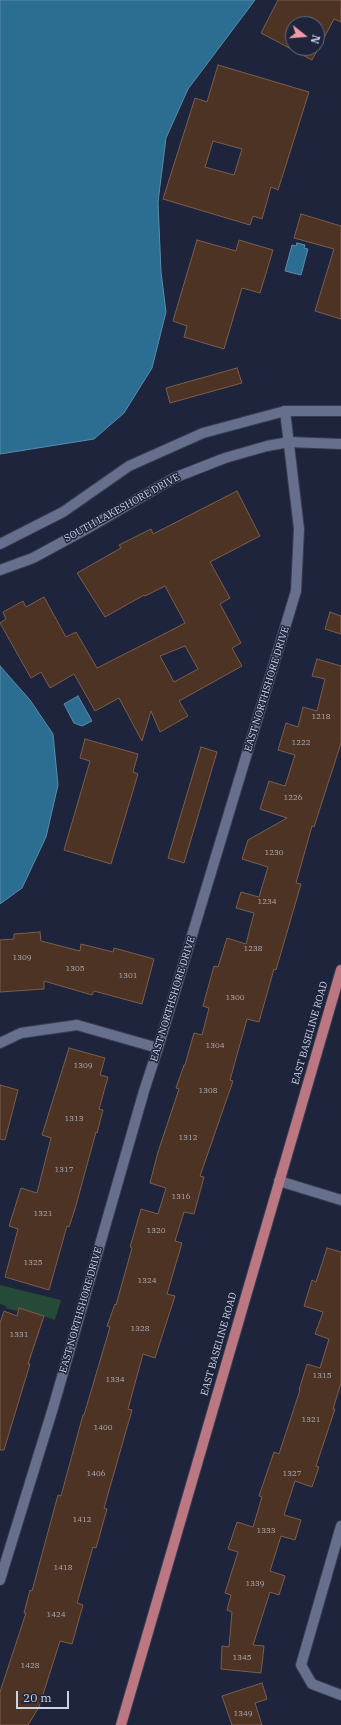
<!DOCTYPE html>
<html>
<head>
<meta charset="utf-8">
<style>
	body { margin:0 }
	#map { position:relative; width:341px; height:1725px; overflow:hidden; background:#1d243c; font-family:"IBM Plex Serif",serif }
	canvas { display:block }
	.north { position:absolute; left:285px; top:16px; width:40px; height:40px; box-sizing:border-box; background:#1d243c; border:1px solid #636a7f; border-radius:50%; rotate:107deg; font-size:11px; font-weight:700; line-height:16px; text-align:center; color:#cdd3e3 }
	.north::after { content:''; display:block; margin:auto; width:14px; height:18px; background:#f39aa7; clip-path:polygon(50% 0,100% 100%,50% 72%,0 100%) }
	.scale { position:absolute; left:16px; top:1691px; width:53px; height:18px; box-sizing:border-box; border:2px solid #cdd3e3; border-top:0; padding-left:5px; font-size:12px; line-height:14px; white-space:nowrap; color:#cdd3e3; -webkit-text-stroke:3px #1d243c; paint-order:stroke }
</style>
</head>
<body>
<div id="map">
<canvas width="341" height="1725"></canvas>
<div class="north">N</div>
<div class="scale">20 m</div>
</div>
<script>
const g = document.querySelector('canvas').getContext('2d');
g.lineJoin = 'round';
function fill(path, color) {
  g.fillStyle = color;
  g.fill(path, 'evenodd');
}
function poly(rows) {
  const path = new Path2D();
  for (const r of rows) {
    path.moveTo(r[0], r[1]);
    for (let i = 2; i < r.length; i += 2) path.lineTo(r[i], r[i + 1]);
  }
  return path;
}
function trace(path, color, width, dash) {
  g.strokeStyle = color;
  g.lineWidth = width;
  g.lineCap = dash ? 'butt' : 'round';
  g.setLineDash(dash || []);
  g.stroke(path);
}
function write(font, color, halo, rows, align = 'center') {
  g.font = font + ' "IBM Plex Serif",serif';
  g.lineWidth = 3;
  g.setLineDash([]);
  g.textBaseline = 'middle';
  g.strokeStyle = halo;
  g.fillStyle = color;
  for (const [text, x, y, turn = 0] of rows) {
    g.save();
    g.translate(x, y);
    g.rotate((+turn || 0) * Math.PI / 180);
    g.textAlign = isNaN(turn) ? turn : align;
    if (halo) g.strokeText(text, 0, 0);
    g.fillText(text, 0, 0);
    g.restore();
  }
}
const green = poly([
	[0,1285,61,1300,55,1320,19,1308,17,1311,6,1308,6,1306,0,1304]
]);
const water = poly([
	[0,0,255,0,188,89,166,138,158,202,161,272,166,312,152,368,124,413,94,439,0,454,0,0],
	[297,243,305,245,304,248,308,249,301,275,285,271,292,245,296,246,297,243],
	[0,666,30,700,53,734,58,785,46,837,22,888,0,904,0,666],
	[78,696,92,721,82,726,74,723,64,704,78,696]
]);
const building = poly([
	[278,0,341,0,341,22,334,19,312,60,261,33,278,0],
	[293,24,317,24,317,48,293,48,293,24],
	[218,65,309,92,278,190,271,187,262,219,253,216,250,225,163,199,195,98,207,102,218,65],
	[213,141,242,149,234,175,205,167,213,141],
	[301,214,341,226,341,319,315,311,334,249,294,238,301,214],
	[197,240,236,251,239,240,273,250,260,293,242,288,224,349,184,337,187,326,173,321,197,240],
	[237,368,242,383,170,403,166,388,237,368],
	[237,491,260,536,210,562,230,598,220,604,241,643,232,648,242,666,179,701,188,716,160,732,151,711,142,741,119,698,95,711,74,674,50,688,41,672,31,678,0,623,6,619,3,612,23,601,26,607,44,597,66,637,76,632,97,668,168,632,185,623,165,586,145,596,144,595,105,617,77,573,121,548,119,545,151,529,153,534,237,491],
	[185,646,198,669,174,682,160,656,185,646],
	[330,612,341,616,341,634,325,629,330,612],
	[317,659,341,666,341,743,314,827,312,826,296,883,301,884,276,970,274,969,259,1022,247,1019,230,1080,233,1081,200,1176,204,1177,194,1214,184,1212,175,1241,182,1243,167,1294,175,1296,155,1358,143,1354,128,1409,132,1410,104,1508,107,1509,96,1548,93,1547,77,1603,83,1605,72,1644,60,1641,39,1707,28,1725,0,1725,0,1692,26,1613,24,1613,30,1590,32,1591,58,1495,61,1496,83,1415,84,1415,110,1327,107,1326,115,1304,116,1305,132,1248,130,1247,141,1209,158,1214,166,1188,150,1183,158,1152,179,1089,176,1088,184,1065,185,1065,194,1033,202,1035,209,1008,203,1006,214,966,218,967,227,938,246,944,254,913,236,908,241,892,259,897,268,867,242,859,248,840,287,818,260,809,269,781,285,786,295,755,278,750,286,723,298,727,303,707,317,711,325,679,312,676,317,659],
	[85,739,138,754,133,772,138,774,111,864,64,850,90,761,80,758,85,739],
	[201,747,217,752,184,863,168,858,201,747],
	[40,932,41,941,80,951,81,944,113,952,114,948,154,959,142,1004,94,991,92,995,44,981,44,989,0,992,0,940,14,939,14,934,40,932],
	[69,1048,105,1058,100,1075,108,1077,99,1109,103,1110,97,1133,96,1132,75,1209,69,1227,67,1226,49,1290,5,1277,18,1229,9,1226,21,1188,37,1193,51,1138,42,1135,69,1048],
	[0,1085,18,1090,5,1140,0,1139,0,1085],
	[327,1248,341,1252,341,1383,333,1409,335,1409,316,1466,319,1467,312,1487,295,1481,284,1515,301,1520,295,1540,281,1536,270,1571,285,1576,279,1595,270,1592,253,1645,264,1646,261,1673,221,1669,222,1646,229,1647,232,1612,227,1610,231,1595,225,1593,238,1552,228,1549,237,1522,253,1527,262,1497,259,1496,274,1452,279,1454,300,1390,299,1390,307,1364,320,1368,329,1339,315,1334,323,1312,304,1306,312,1280,316,1282,327,1248],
	[19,1308,44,1316,28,1364,30,1364,23,1387,4,1450,0,1450,0,1323,4,1311,17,1316,19,1308],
	[262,1683,267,1699,255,1703,262,1725,232,1725,222,1696,262,1683]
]);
const minor = poly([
	[0,1043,21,1033,77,1025,158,1048],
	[279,1181,341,1200],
	[341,1526,301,1665,312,1684,341,1695],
	[0,1580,53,1408,144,1091,158,1048,296,591,299,529,285,411]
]);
const tertiary = poly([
	[0,544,63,512,129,466,203,433,285,411,341,411],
	[0,570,33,558,90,527,174,478,225,458,267,446,289,442,341,444]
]);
const primary = poly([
	[121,1725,341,970]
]);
const numberNames = [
	["1218",321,717],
	["1222",301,743],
	["1226",293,798],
	["1230",274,853],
	["1234",267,902],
	["1238",253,949],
	["1309",22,958],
	["1305",75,969],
	["1301",128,976],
	["1300",235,998],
	["1304",215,1046],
	["1309",83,1066],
	["1308",208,1091],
	["1313",74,1119],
	["1312",188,1138],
	["1317",64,1170],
	["1316",181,1197],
	["1321",43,1214],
	["1320",156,1231],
	["1325",33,1263],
	["1324",147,1281],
	["1328",140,1329],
	["1331",19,1335],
	["1315",322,1376],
	["1334",115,1380],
	["1321",311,1420],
	["1400",103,1428],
	["1406",96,1474],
	["1327",292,1474],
	["1412",82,1520],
	["1333",266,1531],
	["1418",63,1568],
	["1339",255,1584],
	["1424",56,1615],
	["1345",242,1658],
	["1428",30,1666],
	["1349",243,1714]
];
const streetNames = [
	["SOUTH LAKESHORE DRIVE",122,508,-29],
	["EAST NORTHSHORE DRIVE",267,689,-73],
	["EAST NORTHSHORE DRIVE",173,999,-73],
	["EAST BASELINE ROAD",310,1033,-74],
	["EAST NORTHSHORE DRIVE",81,1310,-74],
	["EAST BASELINE ROAD",219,1344,-74]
];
fill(green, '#264a38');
fill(water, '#2b6e91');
trace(water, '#5c8caa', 1);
fill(building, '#4d3323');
trace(building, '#7b5e4d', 1);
trace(minor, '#373d50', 12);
trace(tertiary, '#373d50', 12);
trace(primary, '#373d50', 12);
trace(minor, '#66708d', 10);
trace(tertiary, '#66708d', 10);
trace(primary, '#bb7882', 10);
write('8px', '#adabb3', null, numberNames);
write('10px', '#cdd3e3', '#1d243c', streetNames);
</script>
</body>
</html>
